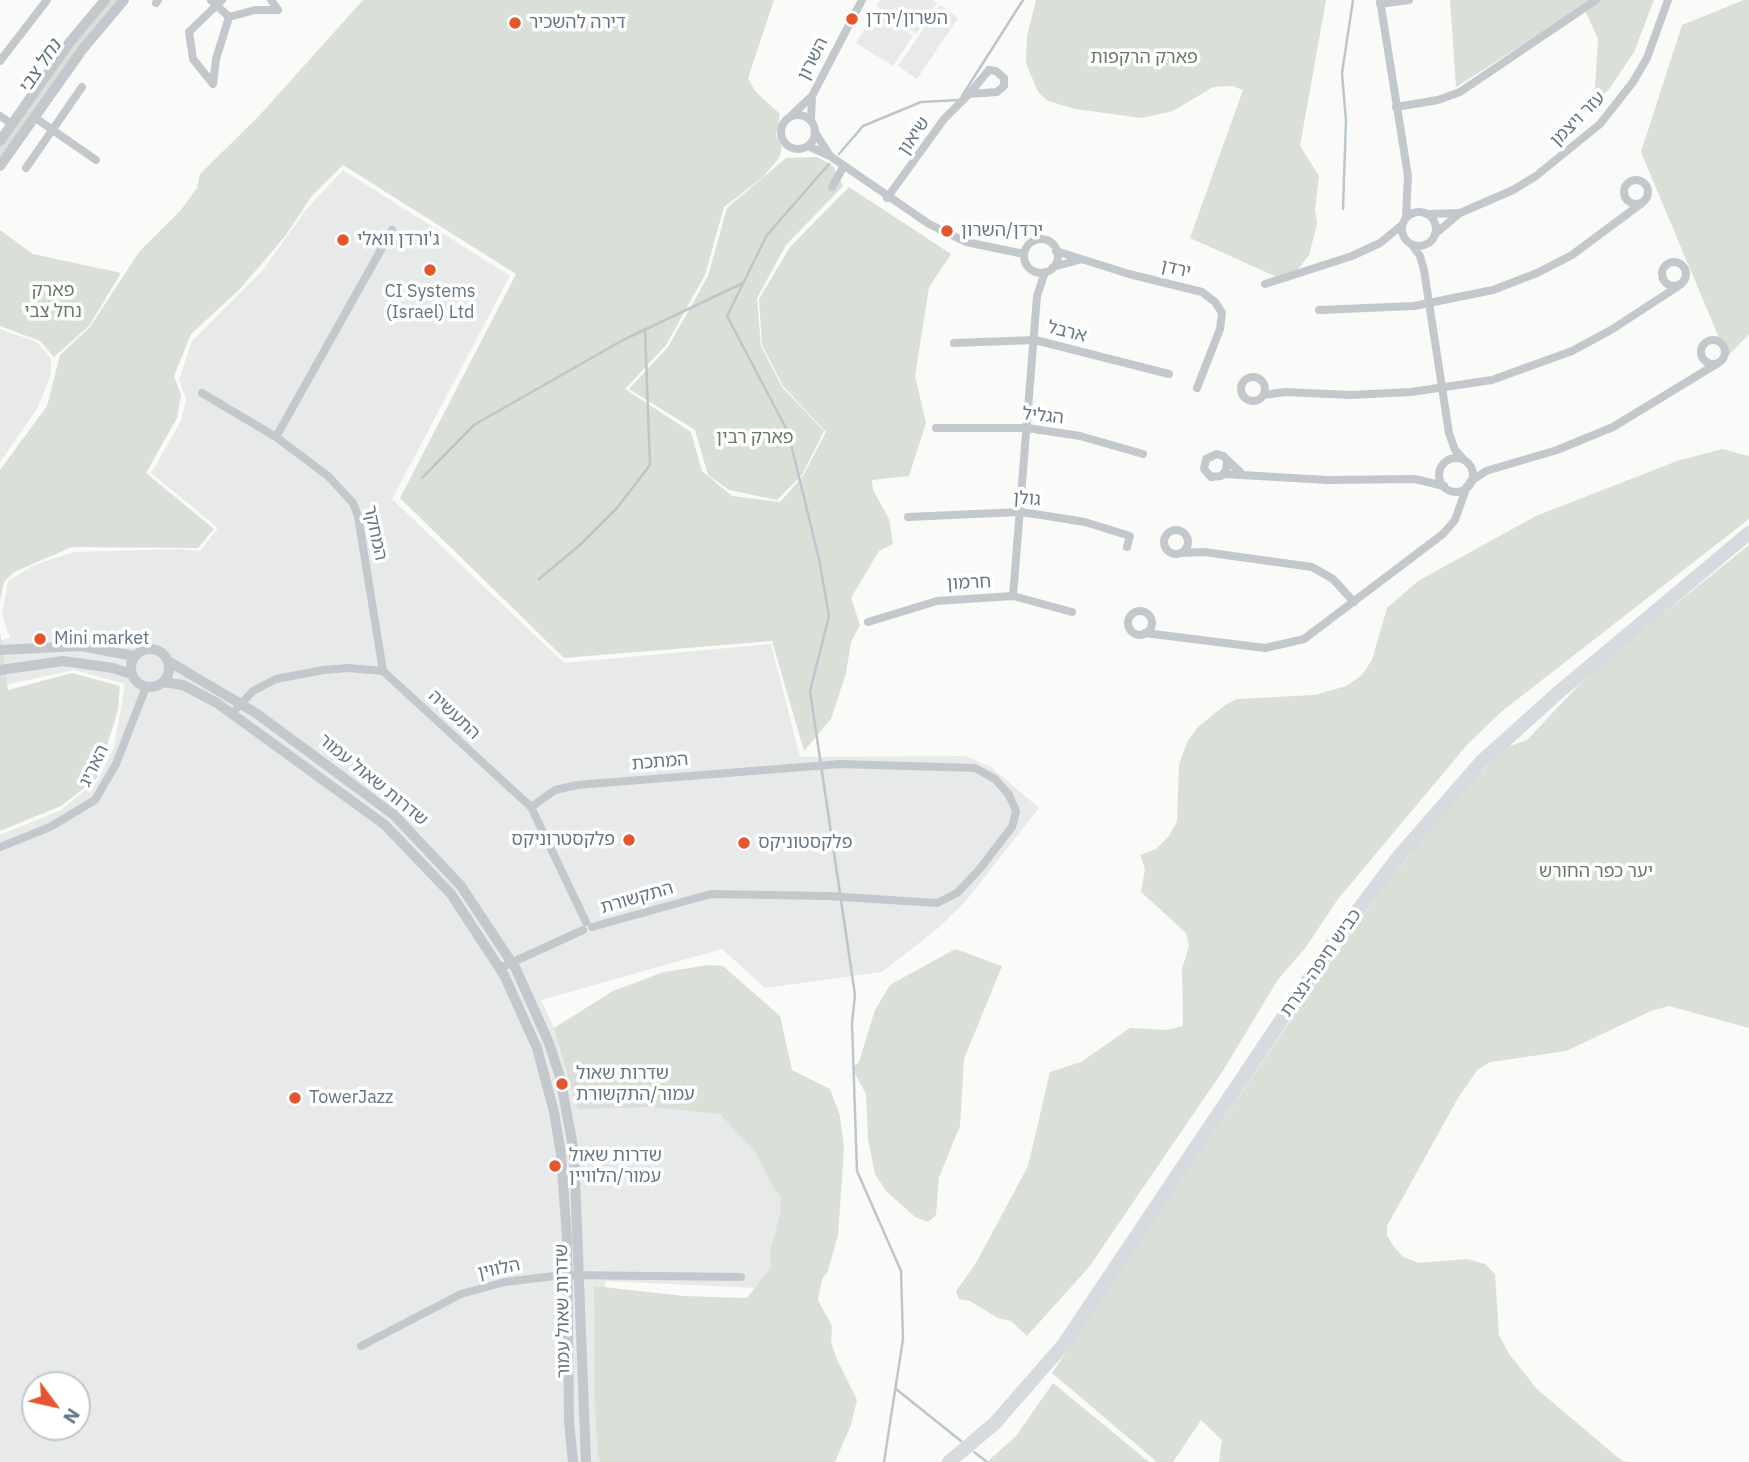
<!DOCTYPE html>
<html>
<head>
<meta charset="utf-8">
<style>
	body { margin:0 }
	#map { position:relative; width:1749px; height:1462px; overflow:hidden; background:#fafaf8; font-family:"IBM Plex Sans",sans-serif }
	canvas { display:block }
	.north { position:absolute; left:21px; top:1371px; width:70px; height:70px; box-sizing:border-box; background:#fff; border:2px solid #c1c8cd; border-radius:50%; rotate:123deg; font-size:19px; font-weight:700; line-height:28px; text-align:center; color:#657683 }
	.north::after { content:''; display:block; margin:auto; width:24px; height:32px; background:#e4572e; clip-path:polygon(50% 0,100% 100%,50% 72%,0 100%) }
</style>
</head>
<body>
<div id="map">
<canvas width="1749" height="1462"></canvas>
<div class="north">N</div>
</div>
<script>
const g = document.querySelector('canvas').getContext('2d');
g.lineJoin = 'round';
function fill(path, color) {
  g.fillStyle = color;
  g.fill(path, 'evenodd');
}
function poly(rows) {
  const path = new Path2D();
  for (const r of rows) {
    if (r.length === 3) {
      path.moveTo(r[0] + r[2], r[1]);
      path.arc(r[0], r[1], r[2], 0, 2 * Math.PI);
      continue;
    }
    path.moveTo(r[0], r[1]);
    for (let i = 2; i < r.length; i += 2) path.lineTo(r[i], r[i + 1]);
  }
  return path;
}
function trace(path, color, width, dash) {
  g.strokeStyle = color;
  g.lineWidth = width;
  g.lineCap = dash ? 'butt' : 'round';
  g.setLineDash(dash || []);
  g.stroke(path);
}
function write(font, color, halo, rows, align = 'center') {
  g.font = font + ' "IBM Plex Sans","Noto Sans Hebrew",sans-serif';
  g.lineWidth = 7;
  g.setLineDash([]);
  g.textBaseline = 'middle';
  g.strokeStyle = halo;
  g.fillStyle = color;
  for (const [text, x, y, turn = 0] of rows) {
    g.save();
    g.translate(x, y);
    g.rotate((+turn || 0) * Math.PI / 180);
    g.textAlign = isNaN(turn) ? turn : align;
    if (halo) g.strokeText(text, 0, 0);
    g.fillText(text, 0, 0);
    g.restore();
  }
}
const built = poly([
	[881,0,933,0,937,3,916,34,876,6],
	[940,5,958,18,917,79,898,66],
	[876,12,913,36,893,66,856,43],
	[343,170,510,276,392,499,564,663,771,644,800,757,965,756,991,767,1039,808,965,902,937,929,882,972,765,988,722,949,541,1000,585,1095,728,1104,778,1169,798,1229,778,1289,605,1281,615,1407,625,1462,0,1462,0,835,61,810,98,780,114,747,125,684,74,670,0,686,0,641,10,638,2,615,8,581,34,565,74,552,182,549,200,551,218,528,151,473,181,421,186,399,179,380,192,341,263,270,305,211],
	[35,1385,77,1385,77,1427,35,1427],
	[0,329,37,342,51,358,51,374,37,409,0,462]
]);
const green = poly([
	[108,0,121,0,0,164,0,144],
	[363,0,774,0,748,78,755,91,780,114,776,135,782,148,779,158,763,177,724,207,705,275,666,345,625,389,691,432,702,471,732,496,780,502,803,476,826,432,783,386,762,345,759,299,790,247,849,187,951,254,929,287,915,376,926,423,909,476,872,480,873,490,889,519,893,544,879,551,851,598,860,625,851,642,846,673,831,719,804,751,772,641,564,658,400,498,516,274,343,165,311,197,286,235,240,289,191,334,174,376,181,395,177,418,146,473,214,529,198,548,72,547,14,572,4,582,0,601,0,470,47,406,60,355,90,327,139,252,181,210,197,188,200,174,258,117],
	[1036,0,1326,0,1300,146,1319,176,1315,209,1317,224,1309,255,1288,282,1190,238,1243,90,1232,86,1213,87,1173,111,1142,118,1075,109,1048,101,1038,92,1026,63,1027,36],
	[1450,0,1654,0,1634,52,1610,88,1594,104,1598,39,1583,6,1456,87],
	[1744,0,1749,0,1749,334,1727,357,1641,152,1682,25],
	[817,157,833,166,843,186,786,245,757,298,761,346,782,387,824,431,802,475,777,500,729,490,708,475,695,430,629,389,668,347,708,276,727,208,786,158],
	[0,230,33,254,121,273,89,326,54,357,40,341,0,326],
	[1722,449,1749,456,1749,519,1501,712,1467,745,1338,899,1306,947,1277,981,1224,1069,1089,1267,1027,1336,1011,1321,998,1318,970,1301,959,1299,956,1291,976,1263,1028,1166,1050,1072,1081,1062,1130,1028,1166,1030,1183,1026,1182,969,1189,946,1186,933,1141,892,1145,869,1140,855,1156,849,1169,836,1177,821,1179,765,1187,742,1198,727,1225,705,1237,699,1315,695,1346,686,1361,676,1372,660,1387,608,1418,581,1536,516,1677,461],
	[1749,545,1749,1028,1669,1006,1651,1011,1566,1051,1491,1062,1478,1069,1458,1098,1387,1226,1387,1236,1394,1247,1402,1256,1418,1263,1467,1259,1485,1264,1495,1274,1499,1335,1509,1354,1537,1389,1622,1461,1631,1462,1219,1462,1222,1440,1201,1420,1173,1462,1157,1462,1052,1373,1327,966,1389,880,1456,797,1507,747,1527,740,1592,671],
	[0,632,8,690,72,673,120,686,118,710,97,778,61,806,0,831],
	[955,949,1002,966,964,1059,960,1126,939,1177,936,1215,928,1222,915,1217,886,1191,875,1174,868,1140,866,1094,852,1068,859,1062,875,1010,890,985],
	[708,965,723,966,780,1016,792,1070,830,1089,840,1116,844,1149,838,1235,828,1271,822,1279,818,1300,832,1326,831,1341,835,1355,857,1400,851,1425,835,1462,600,1462,598,1456,595,1406,594,1286,684,1296,747,1298,771,1267,770,1252,781,1210,780,1195,774,1189,756,1153,720,1114,652,1107,578,1109,554,1028,613,991,664,972],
	[1053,1383,1149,1462,987,1462,1016,1436]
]);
const stream = poly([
	[962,96,1023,0],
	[839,154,863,126,921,102,958,100],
	[829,164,767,235,727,316,788,432,819,559,829,616,810,691,840,893],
	[1343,209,1346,120,1342,73,1353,0],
	[422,478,474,425,623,340,743,283],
	[539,579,581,544,617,508,650,465,645,331],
	[841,900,855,995,852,1023,857,1171,901,1271,903,1339,884,1462],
	[896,1389,961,1441],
	[974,1452,987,1462]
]);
const minor = poly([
	[211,0,229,17,255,10,278,10],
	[222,0,189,32,193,59,213,84,216,59,229,17],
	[271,0,278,10],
	[1380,0,1408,176,1406,217],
	[156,3,158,0],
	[1380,4,1409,0],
	[0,61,47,0],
	[989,70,996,71,1004,78,1004,86,997,92,969,94,989,70],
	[1396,107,1438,100,1460,92,1596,0],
	[798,132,17],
	[0,116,12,124],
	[791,116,812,96,862,0],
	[34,117,96,160],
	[811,120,812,96],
	[816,134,830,156],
	[808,146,830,156,929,224,966,242,1024,254],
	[26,168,82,87],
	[1636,192,12],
	[832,187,844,166],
	[887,198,944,119,969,94],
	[1419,229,17],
	[1429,214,1458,213],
	[1435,234,1460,213,1513,190,1536,176,1600,124,1633,82,1647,58,1668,0],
	[1041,256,17],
	[1412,245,1420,256,1424,270,1449,433,1455,450,1464,460],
	[1056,251,1129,274,1202,292,1215,302,1222,313,1220,329,1197,388],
	[1674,274,12],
	[1053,267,1079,260],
	[1265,284,1352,256,1380,243,1402,225],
	[1319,310,1414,306,1493,290,1537,273,1572,255,1642,203],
	[1713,352,12],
	[954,343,1035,340,1169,374],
	[1253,389,12],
	[202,393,276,437,328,476,353,503,358,516,383,671],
	[1264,395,1285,392,1350,395,1411,392,1492,380,1572,351,1611,330,1680,285],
	[936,428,1027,428,1080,436,1143,454],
	[276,437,392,230],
	[1456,475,17],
	[1227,461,1226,471,1221,476,1211,477,1204,469,1206,459,1217,454,1223,456,1240,472],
	[1224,474,1327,480,1415,479,1444,486],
	[1470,482,1486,471,1557,450,1613,427,1718,363],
	[908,517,1020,512,1041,515,1085,522,1130,536,1127,547],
	[1176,542,12],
	[1181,553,1204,552,1312,567,1333,579,1354,602],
	[1013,596,1037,296,1045,272],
	[1140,623,12],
	[868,622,937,601,1013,596,1072,612],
	[1145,633,1265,648,1304,639,1443,534,1455,520,1467,486],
	[237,708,253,691,276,679,323,670,348,668,383,671,531,807,586,922],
	[531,807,555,790,577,785,840,764,975,768,995,779,1009,795,1016,811,1012,827,978,871,957,893,937,903,827,896,711,894,592,927],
	[0,847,50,827,95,800,116,764,146,687],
	[500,968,583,930],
	[361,1346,461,1294,505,1282,562,1275,741,1277]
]);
const tertiary = poly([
	[0,141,70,42,105,0],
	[0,166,82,50,124,0],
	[150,668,19],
	[0,650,81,646,134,656],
	[168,661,256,713,394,815,461,886,516,969,549,1043,560,1077,574,1152,586,1462],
	[0,670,63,661,113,668,131,674],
	[163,682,183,685,217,703,385,825,451,894,504,975,537,1048,554,1112,561,1154,567,1238,569,1421,573,1462]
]);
const trunk = poly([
	[949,1462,995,1423,1064,1344,1333,943,1399,856,1481,762,1560,691,1749,533]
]);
const markers = [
	[852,19,7,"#e4572e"],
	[515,23,7,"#e4572e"],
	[947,231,7,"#e4572e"],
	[343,240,7,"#e4572e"],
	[430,270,7,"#e4572e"],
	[40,639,7,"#e4572e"],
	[629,840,7,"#e4572e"],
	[744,843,7,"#e4572e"],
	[562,1084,7,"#e4572e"],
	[295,1098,7,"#e4572e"],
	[555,1166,7,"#e4572e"]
];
const poiNames = [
	["השרון/ירדן",866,19],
	["דירה להשכיר",529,23],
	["ירדן/השרון",961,231],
	["ג'ורדן וואלי",357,240],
	["CI Systems",430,292,"center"],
	["(Israel) Ltd",430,313,"center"],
	["Mini market",54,639],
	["פלקסטרוניקס",615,840,"right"],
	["פלקסטוניקס",758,843],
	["שדרות שאול",576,1074],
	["עמור/התקשורת",576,1095],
	["TowerJazz",309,1098],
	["שדרות שאול",569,1156],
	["עמור/הלוויין",569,1177]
];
const parkNames = [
	["פארק הרקפות",1144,58],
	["פארק",53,291],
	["נחל צבי",53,312],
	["פארק רבין",755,438],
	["יער כפר החורש",1596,872]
];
const streetNames = [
	["השרון",813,59,-63],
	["עזר ויצמן",1578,119,-45],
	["שיאון",914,136,-56],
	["ירדן",1176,269,13],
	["ארבל",1067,332,14],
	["הגליל",1043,416,6],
	["גולן",1027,499,4],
	["המחקר",375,533,78],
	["חרמון",969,583,-3],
	["התעשיה",454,715,43],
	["המתכת",660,762,-5],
	["האריג",94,766,-64],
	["שדרות שאול עמור",373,780,39],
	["התקשורת",637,898,-16],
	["כביש חיפה-נצרת",1321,963,-55],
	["הלווין",499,1269,-12],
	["שדרות שאול עמור",563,1311,-91]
];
const waterNames = [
	["נחל צבי",40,67,-56]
];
fill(built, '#e8e9e9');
fill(green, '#dadfd7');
trace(stream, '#bbc7cb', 2.5);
trace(minor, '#c3c8cc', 8);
trace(tertiary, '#c3c8cc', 10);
trace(trunk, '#d6dbdf', 14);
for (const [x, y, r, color] of markers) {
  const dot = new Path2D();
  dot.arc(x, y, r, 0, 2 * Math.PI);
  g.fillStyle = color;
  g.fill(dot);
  trace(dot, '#fff', 2.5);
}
write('18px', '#657683', '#fff', poiNames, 'left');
write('18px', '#687a64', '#fff', parkNames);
write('18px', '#657683', '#fff', streetNames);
write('italic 19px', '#60757c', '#fff', waterNames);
</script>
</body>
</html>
